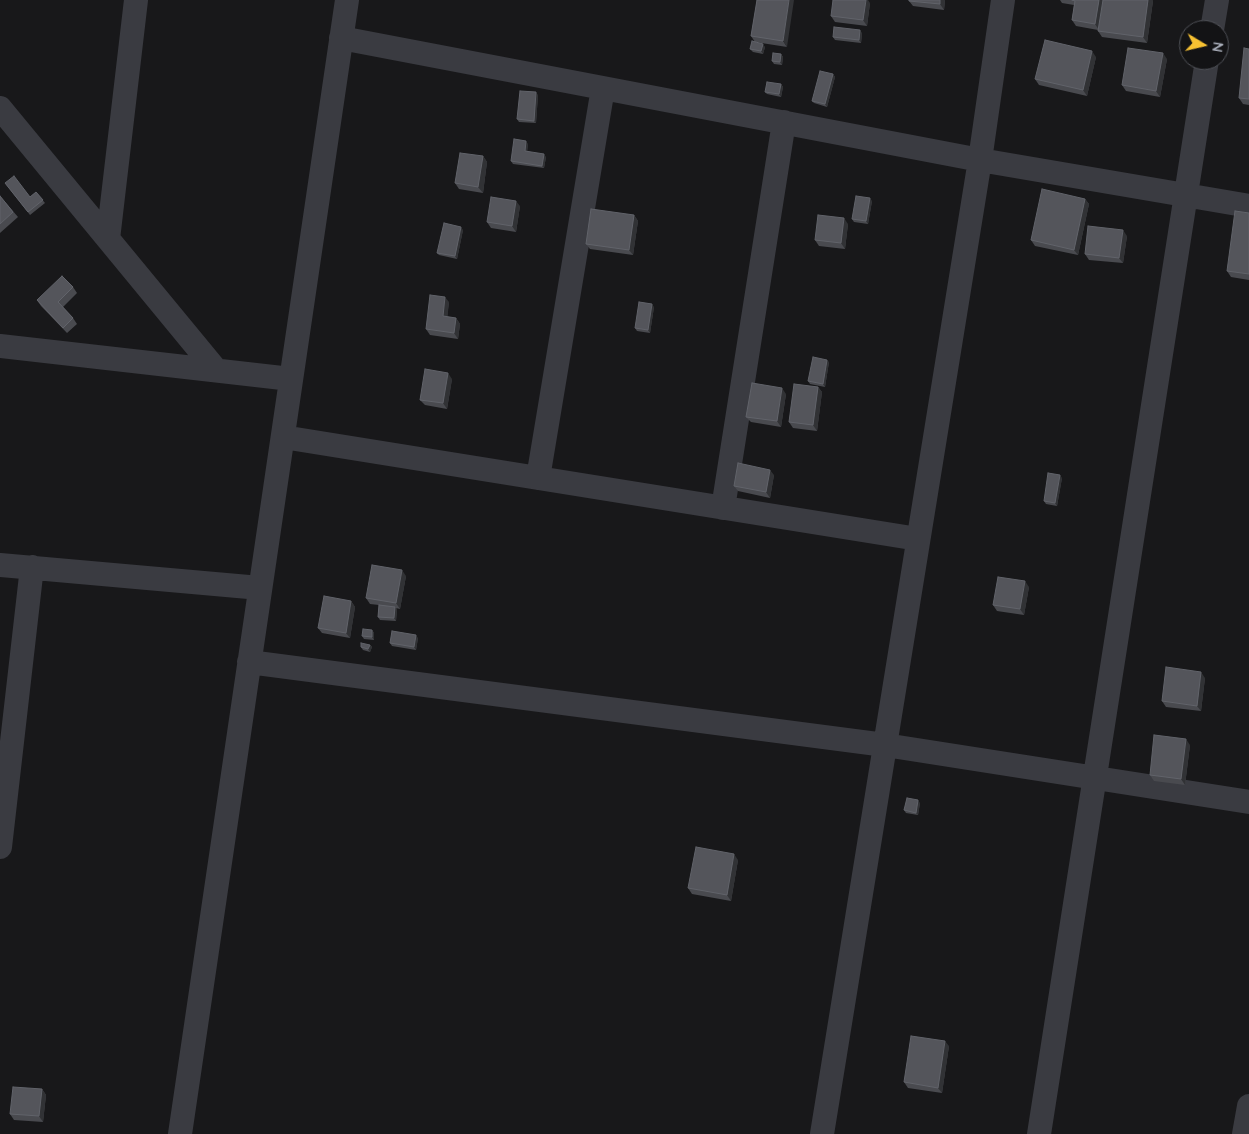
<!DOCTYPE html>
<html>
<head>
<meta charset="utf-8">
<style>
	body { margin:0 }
	#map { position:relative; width:1249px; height:1134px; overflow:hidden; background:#18181a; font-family:Quicksand,sans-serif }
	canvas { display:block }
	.north { position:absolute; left:1179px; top:20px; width:50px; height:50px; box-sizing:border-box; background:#131315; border:1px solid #4f5157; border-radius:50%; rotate:99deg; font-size:14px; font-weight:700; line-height:20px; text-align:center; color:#a9aeba }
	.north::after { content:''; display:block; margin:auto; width:18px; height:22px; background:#f7c132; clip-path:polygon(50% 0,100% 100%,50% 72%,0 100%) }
</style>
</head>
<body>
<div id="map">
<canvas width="1249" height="1134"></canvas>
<div class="north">N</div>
</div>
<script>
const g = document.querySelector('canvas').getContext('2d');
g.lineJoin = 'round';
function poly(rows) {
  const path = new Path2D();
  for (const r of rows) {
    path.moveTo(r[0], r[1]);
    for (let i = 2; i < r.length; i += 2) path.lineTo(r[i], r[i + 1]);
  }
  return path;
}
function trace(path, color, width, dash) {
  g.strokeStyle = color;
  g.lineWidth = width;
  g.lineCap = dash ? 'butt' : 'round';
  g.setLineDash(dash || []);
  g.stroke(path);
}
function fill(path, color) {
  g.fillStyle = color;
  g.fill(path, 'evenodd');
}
const minor = poly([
	[1212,30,1217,0],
	[341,38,980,160,1249,206],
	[0,108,216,370],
	[108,239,136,0],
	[0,346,291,379],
	[283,437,918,539],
	[538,478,603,88],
	[723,508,784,122],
	[0,565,260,588],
	[249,662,885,745,1249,802],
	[0,847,32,567],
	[180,1134,347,0],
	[822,1134,980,160,1003,0],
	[1039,1134,1207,60],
	[1244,1134,1249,1106]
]);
const wall = poly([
	[757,0,787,47,755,42,765,47,763,54,753,52,750,49,755,42,751,36],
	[945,0,944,10,913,6,909,1],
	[1060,0,1152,0,1153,1,1147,43,1102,37,1098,31,1098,30,1076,26,1072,20,1074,5,1062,3],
	[870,3,867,26,835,22,831,16],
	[862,33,861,43,835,40,833,37],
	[1249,49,1249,105,1243,104,1239,98],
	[781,54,783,57,782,65,774,64,772,61],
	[1096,57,1087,96,1039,85,1035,79],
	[1167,59,1160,97,1126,91,1122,85],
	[833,74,835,77,827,107,814,103,812,101],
	[781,84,783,87,781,97,767,94,765,92],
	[538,95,536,123,519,122,517,119],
	[528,144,527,151,546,157,544,168,513,164,511,161],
	[483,156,487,162,483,193,459,189,455,183],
	[5,183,30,197,36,192,45,203,30,215],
	[0,196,18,217,0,233],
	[1085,199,1089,204,1078,255,1035,246,1031,240],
	[872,201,868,224,854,222,852,219],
	[520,206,516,232,491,228,487,222],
	[1249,213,1249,280,1231,277,1227,271],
	[634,215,638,221,633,255,590,249,586,244],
	[848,224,845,249,819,246,815,240],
	[463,230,457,259,439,255,437,253],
	[1127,236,1123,263,1089,260,1085,254],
	[73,287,77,293,63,307,73,318,77,324,67,333,41,306,37,300],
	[449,302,447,317,456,318,460,324,458,339,430,335,426,329],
	[654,307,650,333,637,331,635,328],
	[829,362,825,387,810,384,808,381],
	[452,379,447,409,425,405,420,400],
	[818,387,822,392,817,431,793,428,789,422],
	[786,394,781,427,751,422,746,417],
	[774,475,770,498,738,491,734,486],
	[1062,478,1057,506,1046,504,1044,501],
	[406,576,400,609,396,608,397,609,396,621,380,620,378,617,379,605,370,604,366,598],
	[1029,587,1024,615,997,611,993,605],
	[351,601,355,607,350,638,322,633,318,628],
	[372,630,374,633,374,640,364,639,362,636],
	[418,638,416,650,392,646,390,643],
	[370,645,372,647,370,652,363,650,361,647],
	[1205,678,1201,711,1166,707,1162,701],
	[1190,745,1185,785,1154,781,1150,775],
	[920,803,918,815,906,813,904,810],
	[738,860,731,901,692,894,688,888],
	[949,1046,942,1093,908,1088,904,1082],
	[42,1089,46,1095,43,1122,14,1120,10,1114]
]);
const shadedWall = poly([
	[789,0,794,0,787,47,783,41],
	[866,0,868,0,870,3,867,26,863,20],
	[940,0,945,0,944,10,940,4],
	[1099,0,1104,0,1099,30,1095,24],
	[1148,0,1152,0,1153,1,1147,43,1143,37],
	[860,30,862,33,861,43,859,40],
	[763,44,765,47,763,54,761,51],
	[1092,51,1096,57,1087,96,1083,90],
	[1163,53,1167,59,1160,97,1156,91],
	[781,54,783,57,782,65,780,62],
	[833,74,835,77,827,107,825,104],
	[781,84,783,87,781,97,779,94],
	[536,92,538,95,536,123,534,121],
	[526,141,528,144,527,154,525,151],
	[544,154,546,157,544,168,542,166],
	[483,156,487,162,483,193,478,187],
	[870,198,872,201,868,224,866,221],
	[1085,199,1089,204,1078,255,1074,250],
	[516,201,520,206,516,232,512,226],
	[634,215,638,221,633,255,629,250],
	[844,218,848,224,845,249,841,243],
	[461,227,463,230,457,259,455,256],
	[1123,230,1127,236,1123,263,1119,258],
	[445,297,449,302,447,322,443,316],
	[652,304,654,307,650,333,648,330],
	[456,318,460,324,458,339,454,333],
	[827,360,829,362,825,387,823,384],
	[448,373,452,379,447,409,443,403],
	[818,387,822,392,817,431,813,425],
	[782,388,786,394,781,427,777,421],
	[770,470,774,475,770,498,766,492],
	[1060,475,1062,478,1057,506,1055,503],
	[402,570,406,576,400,609,396,603],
	[1025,581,1029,587,1024,615,1020,609],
	[351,601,355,607,350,638,346,633],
	[395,607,397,609,396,621,394,618],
	[372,630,374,633,374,640,372,637],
	[416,635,418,638,416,650,414,647],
	[370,645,372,647,370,652,368,649],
	[1201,672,1205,678,1201,711,1197,706],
	[1186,739,1190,745,1185,785,1181,779],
	[918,800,920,803,918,815,916,813],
	[734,854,738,860,731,901,727,895],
	[945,1041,949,1046,942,1093,938,1088],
	[42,1089,46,1095,43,1122,39,1116]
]);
const building = poly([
	[757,0,789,0,783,41,751,36,757,0],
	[833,0,866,0,863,20,831,16,833,0],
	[909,0,940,0,940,4,909,1,909,0],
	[1072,0,1099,0,1095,24,1072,20,1075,1,1072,0],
	[1103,0,1148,0,1143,37,1098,31,1103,0],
	[834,27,860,30,859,40,833,37,834,27],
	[1045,40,1092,51,1083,90,1035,79,1045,40],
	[752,41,763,44,761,51,750,49,752,41],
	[1128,48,1163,53,1156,91,1122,85,1128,48],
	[1244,48,1249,49,1249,99,1239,98,1244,48],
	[773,53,781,54,780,62,772,61,773,53],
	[820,71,833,74,825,104,812,101,820,71],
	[767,82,781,84,779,94,765,92,767,82],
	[520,91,536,92,534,121,517,119,520,91],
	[514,139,526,141,525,151,544,154,542,166,511,161,514,139],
	[460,153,483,156,478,187,455,183,460,153],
	[14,176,30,197,36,192,43,200,28,212,5,183,14,176],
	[1042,189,1085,199,1074,250,1031,240,1042,189],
	[0,196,13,212,0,224,0,196],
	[856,196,870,198,866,221,852,219,856,196],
	[491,197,516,201,512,226,487,222,491,197],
	[591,209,634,215,629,250,586,244,591,209],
	[1235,211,1249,213,1249,274,1227,271,1235,211],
	[818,215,844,218,841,243,815,240,818,215],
	[444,223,461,227,455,256,437,253,444,223],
	[1088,226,1123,230,1119,258,1085,254,1088,226],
	[62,276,73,287,58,302,73,318,63,328,37,300,62,276],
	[430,295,445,297,443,316,456,318,454,333,426,329,430,295],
	[639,302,652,304,648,330,635,328,639,302],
	[813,357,827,360,823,384,808,381,813,357],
	[425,369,448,373,443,403,420,400,425,369],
	[752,383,782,388,777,421,746,417,752,383],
	[794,384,818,387,813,425,789,422,794,384],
	[738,463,770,470,766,492,734,486,738,463],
	[1048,473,1060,475,1055,503,1044,501,1048,473],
	[372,565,402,570,396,603,366,598,372,565],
	[998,577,1025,581,1020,609,993,605,998,577],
	[324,596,351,601,346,633,318,628,324,596],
	[379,605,395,607,394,618,378,617,379,605],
	[363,629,372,630,372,637,362,636,363,629],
	[392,631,416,635,414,647,390,643,392,631],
	[361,643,370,645,368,649,361,647,361,643],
	[1166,667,1201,672,1197,706,1162,701,1166,667],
	[1154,735,1186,739,1181,779,1150,775,1154,735],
	[907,798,918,800,916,813,904,810,907,798],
	[696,847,734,854,727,895,688,888,696,847],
	[911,1036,945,1041,938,1088,904,1082,911,1036],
	[13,1087,42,1089,39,1116,10,1114,13,1087]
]);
trace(minor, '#3a3b41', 24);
fill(wall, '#494a4f');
fill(shadedWall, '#313235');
fill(building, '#54555b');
trace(building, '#61636a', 1);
</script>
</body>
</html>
